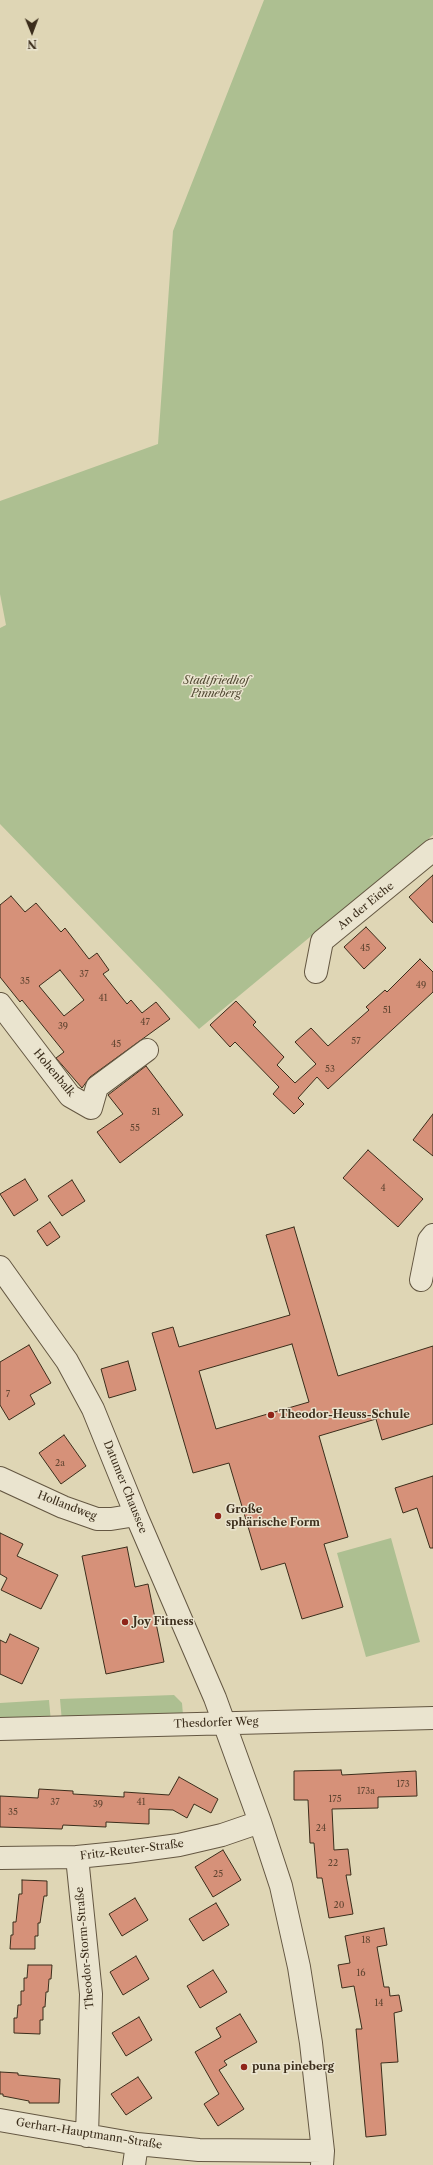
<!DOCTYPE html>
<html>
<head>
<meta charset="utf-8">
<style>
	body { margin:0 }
	#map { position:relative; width:433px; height:2165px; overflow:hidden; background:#dfd6b5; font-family:"Libre Caslon Text",serif }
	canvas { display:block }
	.north { position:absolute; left:12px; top:12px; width:40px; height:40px; -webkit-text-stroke:3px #eae4cf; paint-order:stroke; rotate:179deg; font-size:11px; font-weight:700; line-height:16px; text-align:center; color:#3b2d1b }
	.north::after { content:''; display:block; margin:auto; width:14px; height:18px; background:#3b2d1b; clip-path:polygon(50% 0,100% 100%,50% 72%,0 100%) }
</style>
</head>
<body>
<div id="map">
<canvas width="433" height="2165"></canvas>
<div class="north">N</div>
</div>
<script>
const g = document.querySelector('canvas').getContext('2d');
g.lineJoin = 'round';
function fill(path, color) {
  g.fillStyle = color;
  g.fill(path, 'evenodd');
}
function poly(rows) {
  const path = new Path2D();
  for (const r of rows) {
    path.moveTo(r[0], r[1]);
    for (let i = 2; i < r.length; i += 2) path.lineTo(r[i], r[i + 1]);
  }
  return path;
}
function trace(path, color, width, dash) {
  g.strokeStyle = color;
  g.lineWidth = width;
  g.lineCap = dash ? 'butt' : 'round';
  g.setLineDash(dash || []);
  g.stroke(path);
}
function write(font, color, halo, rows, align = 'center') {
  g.font = font + ' "Libre Caslon Text",serif';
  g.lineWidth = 3;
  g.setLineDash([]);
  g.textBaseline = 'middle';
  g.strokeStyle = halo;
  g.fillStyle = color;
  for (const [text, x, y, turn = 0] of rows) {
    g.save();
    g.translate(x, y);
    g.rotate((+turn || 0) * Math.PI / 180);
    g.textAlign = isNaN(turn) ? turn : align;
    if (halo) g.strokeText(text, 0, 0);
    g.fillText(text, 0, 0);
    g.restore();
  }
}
const green = poly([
	[264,0,433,0,433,835,199,1029,0,824,0,628,6,625,0,594,0,501,158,444,173,231],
	[391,1538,420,1642,366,1657,337,1553],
	[174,1695,182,1703,183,1715,62,1722,60,1699],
	[49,1700,51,1722,0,1723,0,1703]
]);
const building = poly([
	[433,875,433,923,409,897,433,875],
	[11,896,25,912,36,903,61,932,65,928,89,959,97,953,109,970,103,974,127,1004,131,1000,142,1013,156,1002,170,1019,90,1077,82,1088,56,1058,64,1052,22,1000,20,1002,0,977,0,905,11,896],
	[60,970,84,1000,64,1016,39,986,60,970],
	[366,927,386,948,364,969,344,947,366,927],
	[420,959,433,972,433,992,328,1089,317,1077,298,1098,304,1104,294,1114,273,1094,279,1087,235,1042,230,1047,210,1025,236,1001,256,1022,253,1025,284,1057,277,1065,295,1083,316,1064,295,1042,311,1028,328,1046,369,1010,366,1007,385,990,387,992,420,959],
	[146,1066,183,1115,120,1163,97,1132,123,1114,108,1095,146,1066],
	[433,1114,433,1156,413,1140,433,1114],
	[368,1150,423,1199,398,1227,343,1178,368,1150],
	[25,1179,38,1200,14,1216,0,1194,25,1179],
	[72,1180,85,1201,62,1216,48,1196,72,1180],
	[50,1222,60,1237,47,1246,37,1231,50,1222],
	[294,1227,338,1376,433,1346,433,1424,382,1440,376,1419,319,1436,348,1537,324,1544,343,1607,302,1619,285,1563,261,1570,229,1463,193,1473,152,1333,173,1327,179,1347,290,1315,266,1235,294,1227],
	[292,1344,309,1402,216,1429,199,1371,292,1344],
	[29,1345,51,1383,30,1395,35,1404,9,1420,0,1405,0,1362,29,1345],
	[128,1361,136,1390,109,1398,101,1369,128,1361],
	[64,1435,86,1466,61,1484,39,1453,64,1435],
	[433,1476,433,1548,430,1548,417,1508,403,1513,395,1488,433,1476],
	[0,1533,23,1544,17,1556,58,1575,41,1609,1,1590,7,1578,0,1574,0,1533],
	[127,1547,135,1587,148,1584,164,1662,106,1674,82,1556,127,1547],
	[10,1634,39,1648,22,1684,0,1674,0,1640,6,1643,10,1634],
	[341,1770,342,1775,416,1771,417,1796,378,1797,378,1808,332,1809,334,1850,348,1849,351,1875,346,1875,353,1914,329,1918,322,1878,317,1878,314,1843,310,1843,308,1800,294,1800,294,1771,341,1770],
	[179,1777,218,1799,211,1813,194,1804,187,1818,173,1810,149,1809,149,1824,106,1822,106,1827,63,1825,62,1829,0,1827,0,1796,38,1798,39,1789,73,1791,73,1794,124,1797,124,1792,169,1795,179,1777],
	[223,1850,241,1880,213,1897,195,1867,223,1850],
	[22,1880,47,1881,47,1896,44,1896,40,1923,38,1923,38,1936,35,1936,35,1949,10,1949,11,1935,13,1935,13,1922,16,1922,19,1894,22,1894,22,1880],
	[135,1898,148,1920,122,1936,109,1914,135,1898],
	[216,1903,229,1925,203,1941,189,1919,216,1903],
	[384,1928,387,1945,377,1947,384,1987,389,1987,390,1996,399,1995,402,2011,394,2013,398,2062,381,2063,386,2135,366,2137,356,2029,362,2029,354,1986,342,1988,338,1965,350,1963,345,1936,384,1928],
	[136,1956,149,1979,123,1995,110,1972,136,1956],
	[28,1965,52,1965,51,1979,49,1979,48,1992,46,1992,45,2007,43,2007,43,2020,40,2020,40,2034,14,2033,14,2018,17,2018,18,2005,21,2005,21,1991,24,1991,24,1978,27,1978,28,1965],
	[213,1970,227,1992,200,2008,187,1986,213,1970],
	[240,2014,257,2042,224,2061,227,2065,219,2070,244,2109,218,2126,204,2104,219,2094,195,2052,221,2037,216,2028,240,2014],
	[139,2017,152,2040,126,2056,112,2033,139,2017],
	[0,2072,18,2073,18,2075,60,2079,59,2103,29,2103,29,2101,3,2096,3,2094,0,2094,0,2072],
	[138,2077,152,2098,126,2115,111,2094,138,2077]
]);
const minor = poly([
	[316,972,322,941,433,850],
	[0,1004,70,1096,91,1108,97,1087,147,1050],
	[0,1267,67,1361,93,1409,136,1515,215,1698,260,1822,281,1886,299,1967,311,2043,323,2151,322,2165],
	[421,1280,429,1240,433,1235],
	[0,1478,63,1507,97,1519,111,1519,136,1515],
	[0,1729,433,1718],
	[77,1857,91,1994,87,2136],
	[0,1858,77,1857,127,1852,179,1845,222,1835,260,1822],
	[0,2120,137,2144,199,2150,323,2151],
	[134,2165,137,2144]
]);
const markers = [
	[271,1415,4,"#8f2418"],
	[218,1516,4,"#8f2418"],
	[125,1622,4,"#8f2418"],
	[244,2067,4,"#8f2418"]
];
const numberNames = [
	["45",365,948],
	["37",84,974],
	["35",25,981],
	["49",421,985],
	["41",103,998],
	["51",387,1010],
	["47",145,1022],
	["39",63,1026],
	["57",356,1041],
	["45",116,1044],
	["53",330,1069],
	["51",156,1112],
	["55",135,1128],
	["4",383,1188],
	["7",8,1394],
	["2a",60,1463],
	["173",403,1784],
	["173a",366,1791],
	["175",335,1799],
	["37",55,1802],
	["41",141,1802],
	["39",98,1804],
	["35",13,1812],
	["24",321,1828],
	["22",333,1863],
	["25",218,1874],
	["20",339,1905],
	["18",366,1940],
	["16",361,1973],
	["14",379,2003]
];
const parkNames = [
	["Stadtfriedhof",216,681],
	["Pinneberg",216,694]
];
const streetNames = [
	["An der Eiche",366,906,-39],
	["Hohenbalk",54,1073,50],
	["Datumer Chaussee",125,1487,68],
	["Hollandweg",67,1506,21],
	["Thesdorfer Weg",216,1723,-2],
	["Fritz-Reuter-Straße",132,1850,-7],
	["Theodor-Storm-Straße",85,1948,-95],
	["Gerhart-Hauptmann-Straße",89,2134,9]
];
const poiNames = [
	["Theodor-Heuss-Schule",279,1415],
	["Große",226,1510],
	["sphärische Form",226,1523],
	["Joy Fitness",133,1622],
	["puna pineberg",252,2067]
];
fill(green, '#adbf91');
fill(building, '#d69179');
trace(building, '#3b2d1b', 1);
trace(minor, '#645742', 24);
trace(minor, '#eae4cf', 22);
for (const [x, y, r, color] of markers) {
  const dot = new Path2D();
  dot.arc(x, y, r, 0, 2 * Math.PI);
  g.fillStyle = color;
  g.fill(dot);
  trace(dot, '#eae4cf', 1.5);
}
write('9px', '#624632', null, numberNames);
write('italic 11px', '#524a33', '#eae4cf', parkNames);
write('11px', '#3b2d1b', '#eae4cf', streetNames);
write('bold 11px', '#3b2d1b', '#eae4cf', poiNames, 'left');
</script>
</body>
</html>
